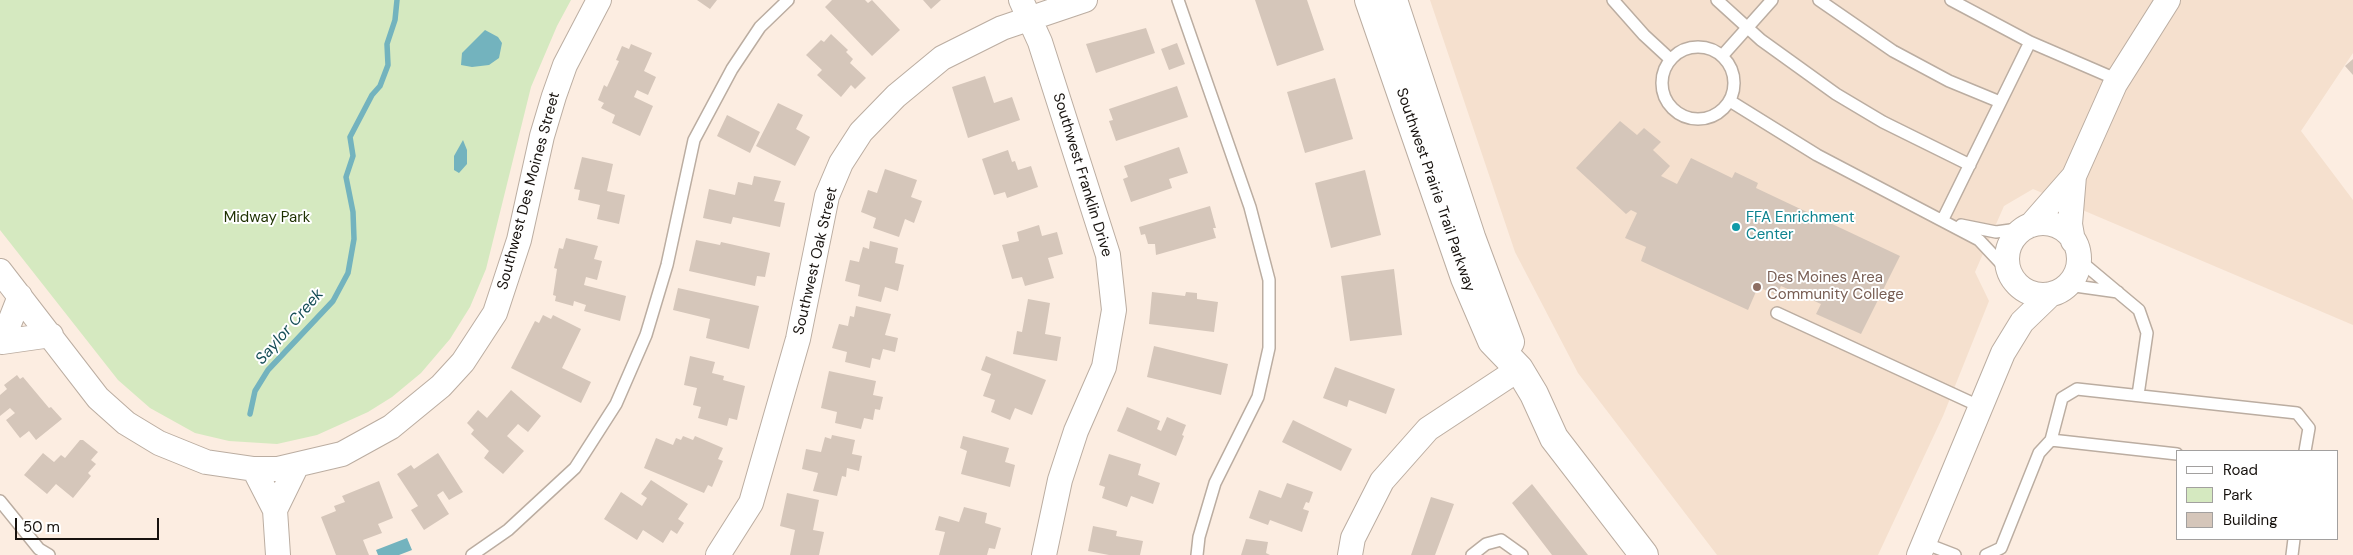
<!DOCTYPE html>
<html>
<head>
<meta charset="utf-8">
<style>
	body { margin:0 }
	#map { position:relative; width:2353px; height:555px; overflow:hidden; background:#fcede1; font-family:"DM Sans",sans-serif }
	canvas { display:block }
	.legend { position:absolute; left:2176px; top:450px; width:162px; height:90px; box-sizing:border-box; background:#fff; border:1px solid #a2a09f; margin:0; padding:6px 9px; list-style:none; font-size:15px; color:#17120e }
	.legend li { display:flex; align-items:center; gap:10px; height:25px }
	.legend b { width:25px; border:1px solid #a2a09f }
	.scale { position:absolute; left:15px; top:518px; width:144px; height:22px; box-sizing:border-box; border:2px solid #17120e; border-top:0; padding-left:6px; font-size:15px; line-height:18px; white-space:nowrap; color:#17120e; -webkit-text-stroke:4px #fff; paint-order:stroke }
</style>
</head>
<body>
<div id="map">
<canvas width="2353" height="555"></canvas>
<ul class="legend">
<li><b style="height:6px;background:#fff"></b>Road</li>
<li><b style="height:14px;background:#d5e9c0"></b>Park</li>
<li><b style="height:14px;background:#d5c6ba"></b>Building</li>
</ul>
<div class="scale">50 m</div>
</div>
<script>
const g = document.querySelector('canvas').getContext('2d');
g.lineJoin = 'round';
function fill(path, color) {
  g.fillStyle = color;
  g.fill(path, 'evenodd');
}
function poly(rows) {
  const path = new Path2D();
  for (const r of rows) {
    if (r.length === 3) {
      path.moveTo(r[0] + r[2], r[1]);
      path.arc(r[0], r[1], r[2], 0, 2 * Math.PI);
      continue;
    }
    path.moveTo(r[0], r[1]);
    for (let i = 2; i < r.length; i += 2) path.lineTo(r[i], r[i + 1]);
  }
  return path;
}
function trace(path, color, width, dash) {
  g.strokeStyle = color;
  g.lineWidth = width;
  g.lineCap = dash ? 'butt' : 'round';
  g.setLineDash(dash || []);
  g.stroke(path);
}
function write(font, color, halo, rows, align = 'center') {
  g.font = font + ' "DM Sans",sans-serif';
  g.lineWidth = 4;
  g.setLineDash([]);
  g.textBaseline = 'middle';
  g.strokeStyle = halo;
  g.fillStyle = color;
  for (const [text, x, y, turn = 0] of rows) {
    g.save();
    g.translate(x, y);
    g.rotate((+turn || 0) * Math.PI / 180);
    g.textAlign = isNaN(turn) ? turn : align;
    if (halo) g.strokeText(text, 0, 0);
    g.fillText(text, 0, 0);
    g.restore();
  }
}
const built = poly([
	[1430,0,2353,0,2353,53,2301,131,2353,200,2353,325,2033,189,2004,206,1975,272,1989,301,1943,416,1878,555,1717,555,1578,373,1515,252]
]);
const green = poly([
	[0,0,571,0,557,26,531,87,486,269,470,307,450,339,421,373,392,397,368,412,317,435,277,444,229,441,195,433,150,408,118,380,0,230]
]);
const water = poly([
	[485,30,498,37,502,43,499,58,489,65,472,67,461,65,462,53],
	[463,140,467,150,467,164,459,173,454,170,454,156],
	[407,538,412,550,399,555,378,555,376,550]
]);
const stream = poly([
	[250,414,255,391,268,370,333,301,348,273,354,239,353,212,346,177,353,156,350,137,372,95,380,86,388,65,387,44,395,20,397,0]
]);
const building = poly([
	[697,0,717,0,710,9],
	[832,0,865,0,868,3,872,0,900,30,872,56,825,7],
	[923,0,941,0,931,9],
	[1255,0,1307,0,1324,50,1277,66],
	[1146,28,1155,53,1096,73,1086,44],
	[831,34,848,50,846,52,853,59,850,63,866,78,855,89,851,85,841,97,817,75,822,70,806,55,821,40,824,42],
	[1177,43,1185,64,1169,70,1161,49],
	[631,44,652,53,644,71,656,77,648,95,637,90,634,97,653,106,640,136,612,123,615,115,601,108,604,103,598,100,604,85,607,87,619,61,616,60,622,46,629,49],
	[2353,59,2353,75,2345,66],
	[985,76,994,103,1012,97,1020,120,968,138,952,87],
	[1335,78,1353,139,1305,153,1287,92],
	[1177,86,1188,117,1116,141,1109,121,1113,120,1109,109],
	[778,103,803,115,796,129,810,137,795,166,756,146],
	[727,115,760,132,750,153,717,136],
	[1620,121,1637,135,1644,128,1661,142,1653,150,1670,166,1661,176,1677,184,1691,158,1732,178,1735,172,1758,183,1756,188,1900,256,1861,334,1816,314,1821,304,1781,286,1777,295,1758,287,1748,310,1641,261,1646,247,1625,238,1637,213,1631,210,1626,214,1576,168],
	[1179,147,1188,173,1169,179,1172,188,1131,202,1123,179,1128,177,1124,166],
	[1008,150,1012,162,1015,161,1018,170,1031,166,1038,187,1007,198,1005,192,994,195,982,159],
	[582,157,613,164,607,191,625,195,619,224,597,219,600,205,578,200,580,190,574,189],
	[885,169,917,180,911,197,922,201,914,223,905,219,899,237,873,228,876,218,861,212,868,190,877,193],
	[1365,170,1381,235,1331,248,1315,183],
	[754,176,781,181,774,201,785,203,780,227,733,217,731,224,703,218,709,189,735,195,738,182,752,185],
	[1210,206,1216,228,1213,228,1216,238,1156,255,1155,244,1148,244,1145,234,1141,235,1139,227],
	[1039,225,1042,236,1057,232,1063,254,1048,258,1054,278,1025,286,1022,277,1012,279,1002,245,1019,241,1017,232],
	[566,238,598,246,594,259,602,261,597,280,586,277,584,285,626,296,620,321,584,311,586,305,574,301,573,306,555,301,556,296,553,295,557,269,554,268,559,248,563,249],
	[696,240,720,245,721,242,770,253,765,277,757,276,755,286,689,271],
	[870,241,898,248,895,263,904,265,898,291,885,287,881,302,858,296,860,285,845,281,850,260,859,262,863,247,869,249],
	[1394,269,1402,335,1350,341,1341,276],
	[678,288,759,306,749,349,706,338,710,319,673,310],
	[1152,292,1185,296,1186,292,1197,293,1197,299,1218,302,1214,332,1149,324],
	[1028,299,1050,303,1045,334,1061,337,1057,361,1013,354,1017,331,1022,332],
	[856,306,891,314,885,335,898,338,895,352,883,349,880,360,872,358,870,368,845,362,847,352,832,348,839,324,848,326,850,316,854,317],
	[543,315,551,319,553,315,581,329,562,368,591,382,581,403,511,368,535,321,539,323],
	[1154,346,1228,364,1221,395,1147,377],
	[690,356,715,362,712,373,724,376,723,380,745,386,737,420,729,418,727,426,698,418,701,407,693,405,697,388,684,385],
	[986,356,1046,380,1032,415,1015,408,1010,420,991,412,995,400,983,396,991,374,981,370],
	[1335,367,1395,389,1386,414,1349,400,1347,407,1323,398],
	[829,371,876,381,873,395,883,397,880,410,875,409,873,420,864,418,861,429,835,423,837,412,821,408],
	[17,375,20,379,23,377,49,408,51,407,62,419,36,440,29,431,20,438,6,420,15,413,10,408,0,416,0,395,7,389,4,385],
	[511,390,541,416,528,432,518,424,507,436,524,451,503,474,484,458,489,451,471,434,474,430,467,423,478,410,487,418],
	[1127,407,1160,421,1157,429,1161,431,1167,417,1186,425,1182,435,1184,436,1176,456,1117,431],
	[1293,420,1352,449,1341,471,1282,442],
	[832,435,855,440,852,454,862,456,859,471,847,468,846,477,842,476,837,496,813,491,818,473,802,469,806,449,821,452,825,437,831,439],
	[683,436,693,440,695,436,723,448,718,459,723,461,712,487,708,485,704,493,644,468,656,438,673,445,676,438,681,440],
	[963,436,1009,448,1005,462,1015,465,1010,487,961,474,967,451,960,448],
	[80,440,83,440,98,452,91,460,96,464,88,473,91,476,73,498,56,484,47,494,24,475,43,453,54,462,61,455,65,458],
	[438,453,463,492,449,500,443,491,437,495,449,514,424,530,411,510,418,506,397,474,411,465,414,469],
	[1109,454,1141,464,1138,475,1160,483,1153,504,1131,496,1127,507,1102,498,1105,487,1099,485],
	[651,480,688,504,678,519,684,523,677,534,671,530,663,543,643,530,637,540,604,519,621,492,642,506,647,498,641,494],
	[379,481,393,518,378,524,382,533,363,540,369,555,336,555,321,517,336,511,334,506,345,502,342,496],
	[1287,483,1313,492,1309,503,1306,502,1303,509,1309,511,1302,532,1270,520,1268,525,1249,518,1259,490,1281,498],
	[1532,484,1588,555,1552,555,1512,503],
	[787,493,819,500,813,530,824,532,819,555,790,555,795,530,780,526],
	[1431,497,1454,504,1435,555,1411,555],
	[964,507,987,513,985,523,1001,528,995,549,989,548,987,555,939,555,945,532,935,530,939,516,959,522],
	[1093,526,1117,531,1116,536,1143,541,1140,555,1109,555,1088,551],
	[1246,539,1268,542,1266,553,1270,555,1241,555]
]);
const lane = poly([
	[1178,0,1250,207,1269,280,1269,348,1258,397,1215,483,1199,537,1197,555],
	[1613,0,1644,35,1670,59],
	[1717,0,1761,40,1836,94,1883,122,1970,165],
	[1819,0,1893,51,1949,81,2000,102],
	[2030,42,2118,80],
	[1698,83,36],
	[1722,56,1772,0],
	[1730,101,1817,155,1979,240,2010,273],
	[1943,219,2030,42,1951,0],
	[1961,225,1996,232,2025,228],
	[2078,259,2139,310,2147,333,2138,395],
	[2068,285,2118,292],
	[1777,313,1981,407],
	[2051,440,2177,454],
	[0,501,39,549,49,555],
	[1924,543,1955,555],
	[472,555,508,530,575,468,616,404,646,335,667,265,694,140,732,69,760,27,788,0],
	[1472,555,1486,544,1501,540,1522,555],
	[1986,555,2001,548,2039,453,2051,440,2062,398,2077,389,2297,413,2309,428,2305,451],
	[2292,555,2294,539]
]);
const street = poly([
	[1021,0,1040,42,1108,255,1114,310,1104,367,1076,431,1060,480,1044,555],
	[2043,259,36],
	[2031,225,2074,176],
	[2073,241,2070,224,2074,176,2115,84,2168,0],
	[0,271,98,398,126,423,159,443,206,462,254,469,278,469,342,454,391,427,441,386,463,362,495,313,519,240,542,136,554,96,565,65,599,0],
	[20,296,2,342,51,335],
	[254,469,275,510,297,465],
	[275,510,278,555],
	[718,555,751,503,798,339,827,196,841,163,861,132,896,96,942,58,1002,28,1085,0],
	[1350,555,1353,538,1382,481,1428,429,1519,369],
	[1919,555,2003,353,2022,322,2051,294]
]);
const secondary = poly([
	[1369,0,1465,278,1492,341,1519,369,1534,394,1554,438,1644,555],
	[1393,0,1471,237,1510,342]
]);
const markers = [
	[1736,227,5,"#0f9aa8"],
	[1757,287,5,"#8d6e63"]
];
const streetNames = [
	["Southwest Franklin Drive",1082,175,73],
	["Southwest Prairie Trail Parkway",1435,190,71],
	["Southwest Des Moines Street",529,191,-75],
	["Southwest Oak Street",816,261,-77]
];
const parkNames = [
	["Midway Park",267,218]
];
const cultureNames = [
	["FFA Enrichment",1746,218],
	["Center",1746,235]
];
const educationNames = [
	["Des Moines Area",1767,278],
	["Community College",1767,295]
];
const waterNames = [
	["Saylor Creek",290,327,-49]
];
fill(built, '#f5e0ce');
fill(green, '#d5e9c0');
fill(water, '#73b3be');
trace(stream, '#73b3be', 5.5);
fill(building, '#d5c6ba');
trace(lane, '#bbada1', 14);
trace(street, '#bbada1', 26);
trace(secondary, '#bbada1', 30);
trace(lane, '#fff', 11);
trace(street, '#fff', 24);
trace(secondary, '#fff', 28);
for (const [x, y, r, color] of markers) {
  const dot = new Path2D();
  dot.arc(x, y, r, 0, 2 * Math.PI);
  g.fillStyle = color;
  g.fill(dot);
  trace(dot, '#fff', 2);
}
write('15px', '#17120e', '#fff', streetNames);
write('15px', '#1e3100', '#fff', parkNames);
write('15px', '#0d838f', '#fff', cultureNames, 'left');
write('15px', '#785e54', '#fff', educationNames, 'left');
write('italic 16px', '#144d56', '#fff', waterNames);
</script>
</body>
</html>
